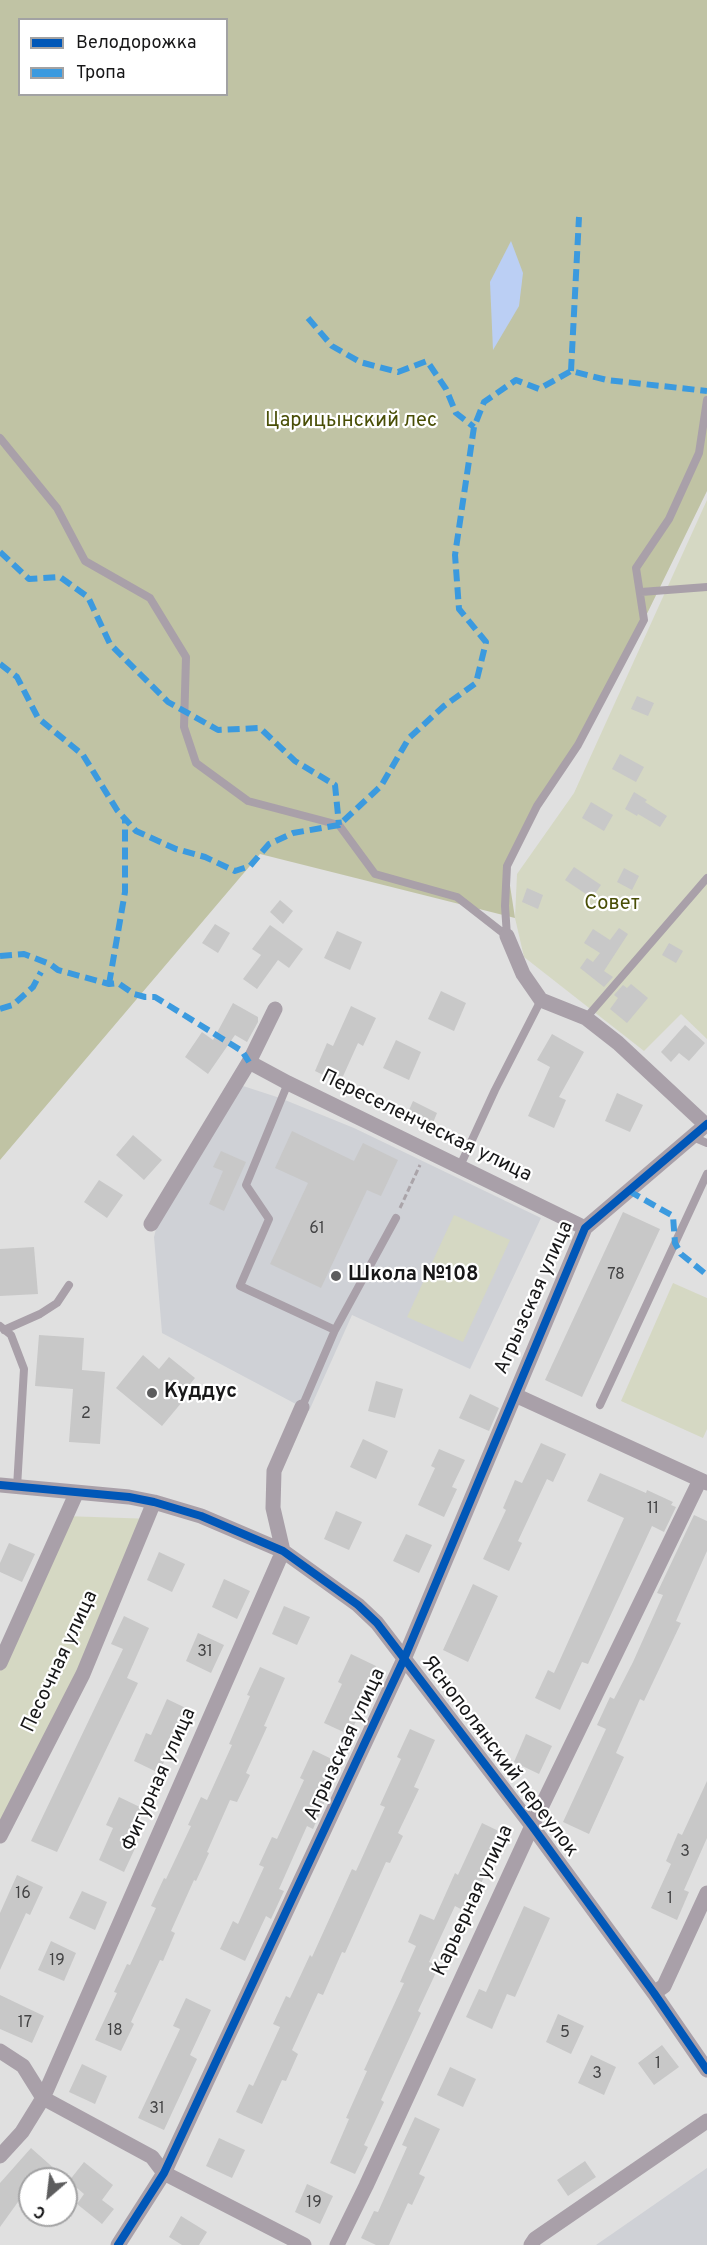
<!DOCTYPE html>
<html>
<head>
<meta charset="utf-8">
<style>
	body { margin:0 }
	#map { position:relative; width:707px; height:2245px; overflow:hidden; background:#e0e0e0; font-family:Overpass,sans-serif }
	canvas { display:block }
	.legend { position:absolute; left:18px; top:18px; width:210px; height:78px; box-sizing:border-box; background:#fff; border:2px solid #a2a2a3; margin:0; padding:8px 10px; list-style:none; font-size:18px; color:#171718 }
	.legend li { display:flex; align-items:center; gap:12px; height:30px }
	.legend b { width:30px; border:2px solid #a2a2a3 }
	.north { position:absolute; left:18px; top:2167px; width:60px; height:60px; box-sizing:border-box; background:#fff; border:2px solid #a2a2a3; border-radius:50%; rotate:208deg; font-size:16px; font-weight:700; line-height:24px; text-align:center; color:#171718 }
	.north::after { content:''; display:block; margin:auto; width:21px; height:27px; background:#5d5d5e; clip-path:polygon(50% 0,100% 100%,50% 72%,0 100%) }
</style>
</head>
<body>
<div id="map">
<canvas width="707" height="2245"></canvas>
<ul class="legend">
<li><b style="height:8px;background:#0057b8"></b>Велодорожка</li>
<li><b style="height:8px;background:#3b9adf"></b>Тропа</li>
</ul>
<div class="north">С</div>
</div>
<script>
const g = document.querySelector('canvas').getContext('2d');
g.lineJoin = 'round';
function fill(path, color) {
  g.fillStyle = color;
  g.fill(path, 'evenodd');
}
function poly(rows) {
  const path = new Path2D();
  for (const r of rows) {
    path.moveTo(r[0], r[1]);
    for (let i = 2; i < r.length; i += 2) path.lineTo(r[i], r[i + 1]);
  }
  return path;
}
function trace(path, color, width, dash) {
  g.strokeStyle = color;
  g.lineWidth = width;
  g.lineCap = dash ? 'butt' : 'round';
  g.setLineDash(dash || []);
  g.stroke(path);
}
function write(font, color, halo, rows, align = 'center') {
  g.font = font + ' Overpass,sans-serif';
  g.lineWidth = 4.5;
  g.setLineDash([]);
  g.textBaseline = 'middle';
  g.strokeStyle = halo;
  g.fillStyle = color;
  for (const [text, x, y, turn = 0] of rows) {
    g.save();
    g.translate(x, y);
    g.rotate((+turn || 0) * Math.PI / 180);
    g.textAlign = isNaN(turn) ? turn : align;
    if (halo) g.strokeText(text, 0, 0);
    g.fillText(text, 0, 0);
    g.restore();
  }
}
const built = poly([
	[240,1085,280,1098,354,1128,541,1218,470,1369,352,1315,309,1411,162,1333,154,1237,156,1229],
	[707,2168,707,2245,596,2245]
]);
const green = poly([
	[707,500,707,1039,681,1014,644,1051,524,957,515,918,517,874,574,793],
	[454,1215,510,1240,463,1342,407,1317],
	[673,1283,707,1298,707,1429,703,1438,621,1401],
	[64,1516,154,1519,0,1836,0,1656]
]);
const forest = poly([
	[0,0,707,0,707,491,640,628,578,745,537,806,507,866,515,918,260,854,0,1160],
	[20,20,226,20,226,94,20,94]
]);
const water = poly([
	[511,241,523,273,519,306,493,350,490,282]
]);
const building = poly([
	[637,696,654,703,648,716,631,709],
	[620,754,644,767,636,782,612,769],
	[634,792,647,800,645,802,667,816,660,827,638,814,637,816,625,809],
	[591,802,613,815,604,831,582,818],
	[574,867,601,885,592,898,565,880],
	[624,868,639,876,632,890,617,882],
	[527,888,543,895,538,909,522,902],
	[280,900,293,911,283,924,270,912],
	[215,924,230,933,218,953,202,943],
	[270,925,303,949,289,968,278,960,257,989,243,979,261,955,252,949],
	[619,928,628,934,604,971,613,977,604,987,580,968,587,958,593,962,600,953,584,943,593,929,610,940],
	[337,931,362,942,350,970,324,958],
	[669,943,683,951,676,963,662,955],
	[631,984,648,998,627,1023,610,1009,618,998,614,995,623,985,627,988],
	[441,991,466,1003,454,1031,428,1019],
	[233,1003,258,1017,258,1022,247,1042,235,1035,208,1074,185,1057,202,1032,213,1040],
	[351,1006,376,1018,363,1046,358,1043,340,1083,315,1071,327,1043,333,1046],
	[685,1025,705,1043,689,1061,679,1053,671,1062,661,1052],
	[552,1034,584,1052,559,1097,566,1100,554,1128,528,1116,550,1067,537,1060],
	[396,1040,421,1052,409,1080,383,1068],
	[617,1093,643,1105,630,1132,605,1121],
	[413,1101,437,1113,430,1130,405,1119],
	[292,1131,354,1161,363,1143,398,1160,381,1196,367,1190,321,1288,270,1264,308,1183,275,1168],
	[133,1135,162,1160,144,1180,116,1155],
	[221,1151,246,1162,224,1211,209,1204,223,1171,213,1167],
	[99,1180,123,1195,107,1218,84,1202],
	[623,1212,660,1229,582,1397,545,1380],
	[34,1247,38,1294,0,1296,0,1249],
	[39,1335,84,1338,82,1370,105,1372,100,1444,69,1442,73,1389,35,1386],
	[143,1355,159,1369,169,1357,195,1378,178,1399,182,1402,162,1426,116,1388],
	[376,1381,403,1389,395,1418,368,1411],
	[470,1394,499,1408,489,1431,459,1418],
	[363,1439,388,1451,376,1479,350,1467],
	[541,1443,566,1454,553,1482,547,1479,518,1541,522,1543,509,1571,483,1559,506,1510,503,1508,515,1480,522,1483],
	[439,1449,465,1460,452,1487,457,1489,444,1517,418,1505,435,1468,431,1466],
	[600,1473,646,1493,647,1490,673,1502,671,1505,676,1507,664,1532,652,1526,588,1664,582,1662,560,1710,535,1698,548,1670,554,1673,624,1518,587,1501],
	[336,1511,362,1522,349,1550,324,1539],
	[694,1515,707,1521,707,1551,676,1621,681,1623,644,1701,640,1699,616,1753,624,1757,589,1834,563,1822,606,1729,597,1725,610,1697,614,1699,633,1662,663,1595,657,1593],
	[406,1534,432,1545,419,1573,393,1561],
	[9,1543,35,1554,22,1582,0,1572,0,1563],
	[159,1552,185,1564,172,1592,147,1580],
	[224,1579,250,1591,237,1619,212,1607],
	[473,1584,498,1596,468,1662,443,1650],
	[284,1606,310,1617,297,1645,272,1634],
	[124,1616,149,1628,127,1678,138,1683,57,1852,31,1841,123,1649,111,1644],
	[198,1633,224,1645,211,1673,186,1661],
	[351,1654,376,1666,359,1705,362,1707,350,1735,324,1723,342,1684,338,1682],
	[260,1667,285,1678,264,1726,267,1727,246,1773,250,1775,237,1802,230,1800,207,1852,209,1853,196,1881,194,1880,171,1931,175,1933,163,1961,160,1960,131,2022,134,2024,121,2051,95,2040,117,1993,114,1992,127,1964,130,1965,156,1908,151,1906,164,1878,166,1879,191,1826,188,1825,201,1797,207,1800,232,1745,229,1744,250,1696,247,1695],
	[167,1699,192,1711,180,1739,175,1737,159,1773,134,1761,146,1733,151,1735],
	[410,1729,435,1740,414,1787,419,1789,398,1833,403,1836,390,1863,386,1862,345,1953,342,1952,323,1995,318,1993,292,2050,298,2054,286,2081,282,2080,262,2124,236,2112,249,2084,253,2086,280,2027,273,2024,286,1996,290,1998,310,1955,312,1957,352,1869,356,1871,385,1807,380,1805,401,1759,397,1757],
	[526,1734,552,1746,539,1774,514,1762],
	[313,1750,338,1762,321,1799,325,1801,313,1829,307,1826,279,1889,284,1891,271,1919,266,1916,245,1961,220,1949,233,1921,238,1924,264,1867,259,1865,272,1837,277,1839,304,1780,300,1778],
	[707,1781,707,1838,684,1890,689,1892,677,1920,651,1908,671,1864,666,1861,678,1833,682,1835],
	[119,1797,144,1809,130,1840,137,1844,124,1872,99,1860,113,1828,106,1825],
	[482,1823,507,1835,494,1863,491,1861,468,1913,455,1906,429,1962,439,1966,418,2011,421,2013,381,2100,384,2102,364,2145,368,2147,355,2174,330,2163,349,2119,346,2118,367,2071,364,2070,404,1983,400,1982,416,1946,408,1942,420,1914,434,1920,455,1873,458,1875],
	[17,1875,43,1887,30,1915,26,1913,0,1970,0,1913],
	[82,1891,107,1902,95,1930,69,1918],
	[524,1906,550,1918,515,1997,507,1994,492,2029,466,2017,479,1989,486,1992],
	[51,1941,76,1953,64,1981,38,1970],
	[0,1995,44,2016,32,2043,0,2029],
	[186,1998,211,2010,190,2055,197,2059,164,2130,138,2118,180,2029,173,2026],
	[558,2014,584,2026,571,2054,546,2042],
	[662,2045,679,2067,654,2085,638,2063],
	[591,2055,616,2067,604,2095,578,2083],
	[82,2064,107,2076,95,2104,69,2092],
	[450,2067,476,2079,463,2107,437,2095],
	[415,2117,440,2129,419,2174,425,2177,412,2205,408,2203,389,2245,376,2245,361,2238,374,2211,378,2212,407,2147,402,2145],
	[219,2138,245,2150,232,2178,206,2166],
	[31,2148,57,2171,49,2179,30,2179,30,2201,23,2195,0,2227,0,2183],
	[585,2161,596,2177,568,2196,557,2180],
	[84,2162,113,2185,102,2200,114,2209,102,2224,77,2204,84,2194,69,2181],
	[307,2184,333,2196,320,2224,295,2212],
	[181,2216,207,2232,199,2245,182,2245,169,2237]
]);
const path = poly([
	[400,1208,420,1165]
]);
const lane = poly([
	[0,438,57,508,85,561,150,598,186,657,184,727,196,763,248,801,339,825,375,874,457,897,507,936],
	[641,592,707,587],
	[507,936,505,906,507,866,537,806,578,745,644,620,636,568,669,519,699,453,707,400],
	[586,1018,707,878],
	[288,1083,246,1185,269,1219,240,1286,335,1330,302,1407],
	[693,1137,707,1143],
	[460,1166,495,1090,541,1000],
	[0,1326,11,1335,24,1369,17,1487],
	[4,1330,40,1314,57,1303,69,1285],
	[335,1330,396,1218],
	[600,1405,707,1174]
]);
const street = poly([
	[507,936,523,974,541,1000,586,1018,618,1043,706,1125],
	[249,1062,288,1083,585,1228],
	[151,1224,249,1062,275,1009],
	[515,1395,707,1483],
	[0,1485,129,1497,154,1502,201,1516,283,1551,358,1605,377,1623,532,1826,654,1993,707,2070],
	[0,1663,76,1494],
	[0,1836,83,1674,154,1502],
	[654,1993,664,1986,707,1893],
	[0,2051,23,2066,43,2098,152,2157,164,2173,304,2245],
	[0,2156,22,2132,43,2098,283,1551,273,1508,274,1471,302,1407],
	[118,2245,164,2173,404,1659,585,1228,707,1124],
	[337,2245,366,2186,532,1826,700,1480],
	[531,2245,535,2239,707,2121]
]);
const quiet = poly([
	[308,318,332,346,360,362,398,372,427,361,446,389,456,413,474,427],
	[571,371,579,217],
	[0,552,29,579,60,577,88,597,110,644,168,702,218,730,260,728,295,761,335,785,339,825],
	[0,664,17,677,38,718,83,755,117,810,136,831,176,849,205,857,235,871,250,866,269,844,293,833,339,825,381,786,409,738,444,706,476,683,486,642,459,609,455,555,474,427,484,402,516,380,539,389,571,371,607,380,707,391],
	[0,956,24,954,50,964,58,970,109,984,118,983,134,994,145,997,155,997,242,1051,249,1062],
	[109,984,125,892,125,819],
	[0,1009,13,1005,33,987,41,972],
	[629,1191,673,1216,675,1243,681,1254,707,1275]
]);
const cycleway = poly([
	[0,1485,129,1497,154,1502,201,1516,283,1551,358,1605,377,1623,532,1826,654,1993,707,2070],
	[118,2245,164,2173,404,1659,585,1228,707,1124]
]);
const markers = [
	[336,1276,6,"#5d5d5e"],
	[152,1393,6,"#5d5d5e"]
];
const numberNames = [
	["61",317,1230],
	["78",616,1276],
	["2",86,1415],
	["11",653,1510],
	["31",205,1653],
	["3",685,1853],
	["16",23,1895],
	["1",670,1900],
	["19",57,1962],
	["17",25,2024],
	["18",115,2032],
	["5",565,2034],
	["1",658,2065],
	["3",597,2075],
	["31",157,2110],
	["19",314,2204]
];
const parkNames = [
	["Царицынский лес",351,422],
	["Совет",612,905]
];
const streetNames = [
	["Переселенческая улица",426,1127,26],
	["Агрызская улица",535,1298,-66],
	["Песочная улица",61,1662,-65],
	["Агрызская улица",346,1745,-65],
	["Яснополянский переулок",499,1757,53],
	["Фигурная улица",160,1780,-66],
	["Карьерная улица",474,1901,-65]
];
const poiNames = [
	["Школа №108",348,1276],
	["Куддус",164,1393]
];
fill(built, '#cfd1d6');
fill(green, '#d5d8c3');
fill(forest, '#c0c3a4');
fill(water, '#bbcff4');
fill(building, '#c8c8c8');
trace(path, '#aaa4a9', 3, [6, 3]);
trace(lane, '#a9a0a9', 8);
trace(street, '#a9a0a9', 15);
trace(quiet, '#3b9adf', 6, [12, 6]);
trace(cycleway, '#0057b8', 8);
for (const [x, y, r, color] of markers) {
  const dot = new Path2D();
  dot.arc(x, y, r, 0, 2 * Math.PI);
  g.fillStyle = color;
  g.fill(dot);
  trace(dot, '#fff', 2);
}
write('16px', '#434344', null, numberNames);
write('20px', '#494e06', '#fff', parkNames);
write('20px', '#171718', '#fff', streetNames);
write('bold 20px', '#171718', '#fff', poiNames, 'left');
</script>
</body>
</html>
